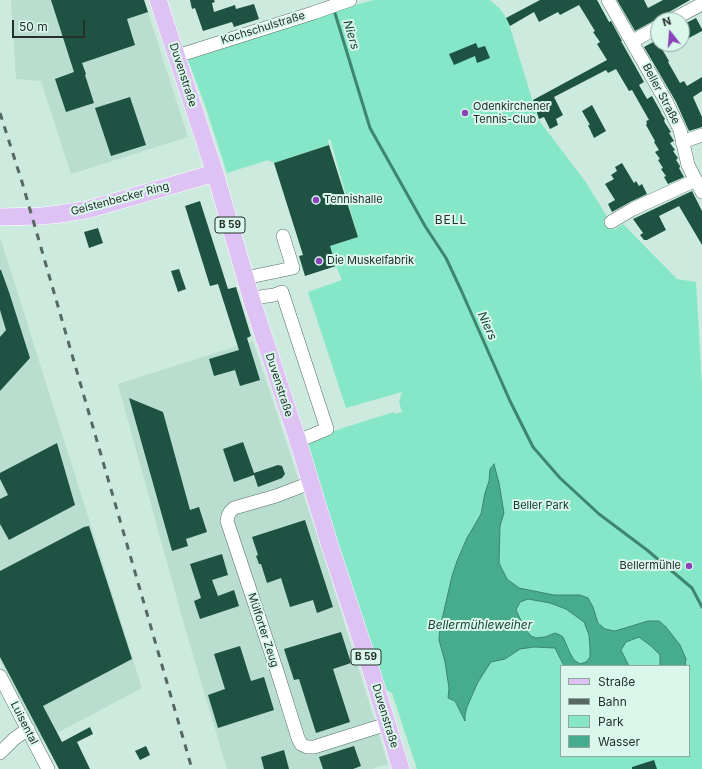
<!DOCTYPE html>
<html>
<head>
<meta charset="utf-8">
<style>
	body { margin:0 }
	#map { position:relative; width:702px; height:769px; overflow:hidden; background:#cdeadf; font-family:Inter,sans-serif }
	canvas { display:block }
	.legend { position:absolute; left:560px; top:665px; width:130px; height:92px; box-sizing:border-box; background:#daf7ec; border:1px solid #92a79f; margin:0; padding:5px 7px; list-style:none; font-size:12px; color:#25302c }
	.legend li { display:flex; align-items:center; gap:8px; height:20px }
	.legend b { width:20px; border:1px solid #92a79f }
	.north { position:absolute; left:650px; top:12px; width:40px; height:40px; box-sizing:border-box; background:#daf7ec; border:1px solid #92a79f; border-radius:50%; rotate:343deg; font-size:11px; font-weight:700; line-height:16px; text-align:center; color:#25302c }
	.north::after { content:''; display:block; margin:auto; width:14px; height:18px; background:#8a43b6; clip-path:polygon(50% 0,100% 100%,50% 72%,0 100%) }
	.scale { position:absolute; left:12px; top:20px; width:73px; height:18px; box-sizing:border-box; border:2px solid #25302c; border-top:0; padding-left:5px; font-size:12px; line-height:14px; white-space:nowrap; color:#25302c; -webkit-text-stroke:3px #daf7ec; paint-order:stroke }
</style>
</head>
<body>
<div id="map">
<canvas width="702" height="769"></canvas>
<ul class="legend">
<li><b style="height:5px;background:#dfc2f4"></b>Straße</li>
<li><b style="height:5px;background:#576761"></b>Bahn</li>
<li><b style="height:11px;background:#85e7c7"></b>Park</li>
<li><b style="height:11px;background:#47ab8d"></b>Wasser</li>
</ul>
<div class="north">N</div>
<div class="scale">50 m</div>
</div>
<script>
const g = document.querySelector('canvas').getContext('2d');
g.lineJoin = 'round';
function fill(path, color) {
  g.fillStyle = color;
  g.fill(path, 'evenodd');
}
function poly(rows) {
  const path = new Path2D();
  for (const r of rows) {
    path.moveTo(r[0], r[1]);
    for (let i = 2; i < r.length; i += 2) path.lineTo(r[i], r[i + 1]);
  }
  return path;
}
function trace(path, color, width, dash) {
  g.strokeStyle = color;
  g.lineWidth = width;
  g.lineCap = dash ? 'butt' : 'round';
  g.setLineDash(dash || []);
  g.stroke(path);
}
function write(font, color, halo, rows, align = 'center') {
  g.font = font + ' Inter,sans-serif';
  g.lineWidth = 4;
  g.setLineDash([]);
  g.textBaseline = 'middle';
  g.strokeStyle = halo;
  g.fillStyle = color;
  for (const [text, x, y, turn = 0] of rows) {
    g.save();
    g.translate(x, y);
    g.rotate((+turn || 0) * Math.PI / 180);
    g.textAlign = isNaN(turn) ? turn : align;
    if (halo) g.strokeText(text, 0, 0);
    g.fillText(text, 0, 0);
    g.restore();
  }
}
const built = poly([
	[11,0,144,0,188,137,71,174,41,81,16,79],
	[0,237,142,688,42,741,0,660],
	[253,341,323,554,388,764,372,769,227,769,185,628,118,384]
]);
const green = poly([
	[374,0,490,0,499,8,504,14,510,27,538,119,585,181,611,223,614,230,623,224,677,279,696,282,702,386,702,769,417,769,392,693,381,687,303,442,346,427,394,412,395,414,402,412,399,402,402,392,346,408,308,292,342,280,336,266,330,246,358,237,330,139,328,140,329,145,274,163,268,160,227,173,205,105,188,60,345,8],
	[561,666,689,666,689,756,561,756]
]);
const water = poly([
	[494,464,499,483,504,513,500,526,499,563,507,579,519,588,554,595,580,595,588,598,593,607,598,623,605,629,615,631,648,621,659,621,666,627,680,645,686,659,685,666,660,666,660,655,651,646,639,637,626,642,621,650,629,666,564,666,555,648,534,647,520,649,505,659,491,662,483,674,477,684,467,707,465,715,465,721,455,701,448,698,449,688,445,662,439,640,440,628,452,576,457,561,467,538,481,514,485,493,489,481,490,469,494,464],
	[528,599,550,603,566,609,584,622,589,635,590,648,590,657,586,662,580,664,574,660,570,653,563,637,560,635,555,633,545,637,536,638,531,636,525,629,516,610,520,602,528,599]
]);
const stream = poly([
	[334,10,370,128,425,226,446,258,461,290,510,401,533,447,560,478,599,514,647,550,692,588,702,607]
]);
const building = poly([
	[51,0,144,0,148,12,127,19,135,45,82,63,86,74,85,75,94,103,66,112,55,79,74,72],
	[190,0,214,0,215,2,212,3,214,12,235,5,236,9,254,4,259,19,234,27,232,22,203,31,195,8,192,9],
	[540,0,597,0,609,22,611,21,622,41,621,41,644,82,639,85,647,99,652,96,661,112,661,113,665,119,664,120,665,123,671,132,669,133,674,141,670,143,675,150,673,151,678,158,676,160,680,166,680,167,679,168,684,177,668,184,664,177,666,176,661,169,663,168,658,160,660,159,655,152,659,150,654,142,655,141,646,125,647,123,646,121,649,120,632,90,629,91,616,69,608,73,606,70,554,97,563,115,556,119,558,125,550,129,544,117,539,119,533,100,607,60,597,44,600,42,593,32,595,31,579,5,560,15,558,12,539,22,534,12,510,26,506,18],
	[617,0,644,0,648,8,663,0,690,0,657,19,635,31],
	[696,18,702,29,702,31,687,39,682,41,682,25],
	[657,40,658,44,659,44,669,61,668,62,680,83,684,81,687,86,702,77,702,91,693,97,702,117,702,127,689,131,676,102,644,47],
	[476,43,478,48,485,46,490,58,477,63,475,56,454,65,449,54],
	[130,97,146,145,111,156,95,108],
	[592,105,606,131,594,138,588,125,590,125,582,111],
	[329,145,358,237,330,246,336,266,305,276,299,256,303,255,274,163],
	[622,163,634,183,636,181,639,186,642,184,647,194,630,202,612,212,608,204,615,200,605,184,614,179,611,175,617,171,615,167],
	[692,191,702,211,702,245,679,206,659,216,666,230,647,240,644,240,640,235,643,233,633,219],
	[200,201,228,289,236,287,251,336,247,338,260,380,240,386,235,370,214,376,209,359,239,350,218,284,210,286,185,206],
	[98,228,103,243,89,248,84,232],
	[179,269,186,289,178,292,171,271],
	[0,270,1,270,9,292,30,358,0,391,0,337,6,330,0,310],
	[129,398,163,412,190,510,199,507,207,532,186,539,188,546,172,551],
	[243,442,254,473,278,465,282,466,285,474,282,478,258,487,254,475,234,482,223,449],
	[57,443,75,505,9,540,0,524,0,499,8,495,0,479,0,473],
	[305,520,333,607,317,613,313,600,290,607,281,578,267,583,261,564,259,564,256,556,258,555,252,537],
	[89,526,132,659,43,706,62,742,90,727,93,734,77,742,90,769,59,769,0,657,0,571,84,527],
	[222,554,228,575,212,580,218,596,234,590,239,606,200,619,194,601,201,598,190,564],
	[341,632,351,663,333,669,350,722,316,733,299,679,294,680,284,649],
	[240,646,251,681,264,677,274,710,218,728,208,695,225,689,214,654],
	[146,746,150,755,140,760,135,751],
	[354,746,361,766,353,769,323,769,319,757],
	[284,750,289,769,264,769,261,757],
	[654,760,657,769,632,769,632,767]
]);
const minor = poly([
	[608,0,667,103,680,130,688,165,702,192],
	[672,20,702,4],
	[633,41,658,27],
	[177,56,313,13,350,0],
	[682,142,702,135],
	[611,222,633,209,696,180],
	[245,278,293,268,283,236],
	[252,301,260,297,274,295,282,292,327,429,298,441],
	[310,483,276,496,234,508,230,512,228,516,227,521,277,671,298,738,301,744,307,747,314,747,387,724],
	[0,676,48,769],
	[0,753,14,739,28,729]
]);
const major = poly([
	[158,0,215,173,252,301,298,441,330,546,370,667,401,769],
	[0,217,42,216,60,214,90,209,215,173]
]);
const rail = poly([
	[0,113,22,182,192,769]
]);
const markers = [
	[465,113,4,"#8a43b6"],
	[316,200,4,"#8a43b6"],
	[319,261,4,"#8a43b6"],
	[689,566,4,"#8a43b6"]
];
const shields = [
	[230,225,30],
	[366,657,30]
];
const shieldNames = [
	["B 59",230,225],
	["B 59",366,657]
];
const streetNames = [
	["Kochschulstraße",263,28,-17],
	["Duvenstraße",183,75,72],
	["Beller Straße",661,94,62],
	["Geistenbecker Ring",120,199,-15],
	["Duvenstraße",279,385,72],
	["Mülforter Zeug",263,630,72],
	["Duvenstraße",385,716,73],
	["Luisental",24,723,63]
];
const poiNames = [
	["Odenkirchener",473,107],
	["Tennis-Club",473,120],
	["Tennishalle",324,200],
	["Die Muskelfabrik",327,261],
	["Bellermühle",681,566,"right"]
];
const parkNames = [
	["Beller Park",541,506]
];
const waterNames = [
	["Niers",351,35,73],
	["Niers",487,326,65],
	["Bellermühleweiher",480,625]
];
const neighbourhoodNames = [
	["BELL",451,220]
];
fill(built, '#b9ddcf');
fill(green, '#85e7c7');
fill(water, '#47ab8d');
trace(water, '#3d8670', 1);
trace(stream, '#3d8670', 3);
fill(building, '#1e5343');
trace(minor, '#556e65', 14);
trace(major, '#fff', 18);
trace(minor, '#fff', 13);
trace(major, '#dfc2f4', 17);
trace(rail, '#576761', 3, [7, 7]);
for (const [x, y, r, color] of markers) {
  const dot = new Path2D();
  dot.arc(x, y, r, 0, 2 * Math.PI);
  g.fillStyle = color;
  g.fill(dot);
  trace(dot, '#daf7ec', 1.5);
}
for (const [x, y, w] of shields) {
  const box = new Path2D();
  box.roundRect(x - w / 2, y - 8, w, 16, 3);
  g.fillStyle = '#daf7ec';
  g.fill(box);
  trace(box, '#25302c', 1);
}
write('bold 10px', '#25302c', null, shieldNames);
write('11px', '#25302c', '#daf7ec', streetNames);
write('11px', '#25302c', '#daf7ec', poiNames, 'left');
write('11px', '#0b392c', '#daf7ec', parkNames);
write('italic 12px', '#184437', '#daf7ec', waterNames);
g.letterSpacing = '1px';
write('12px', '#25302c', '#daf7ec', neighbourhoodNames);
g.letterSpacing = '0px';
</script>
</body>
</html>
